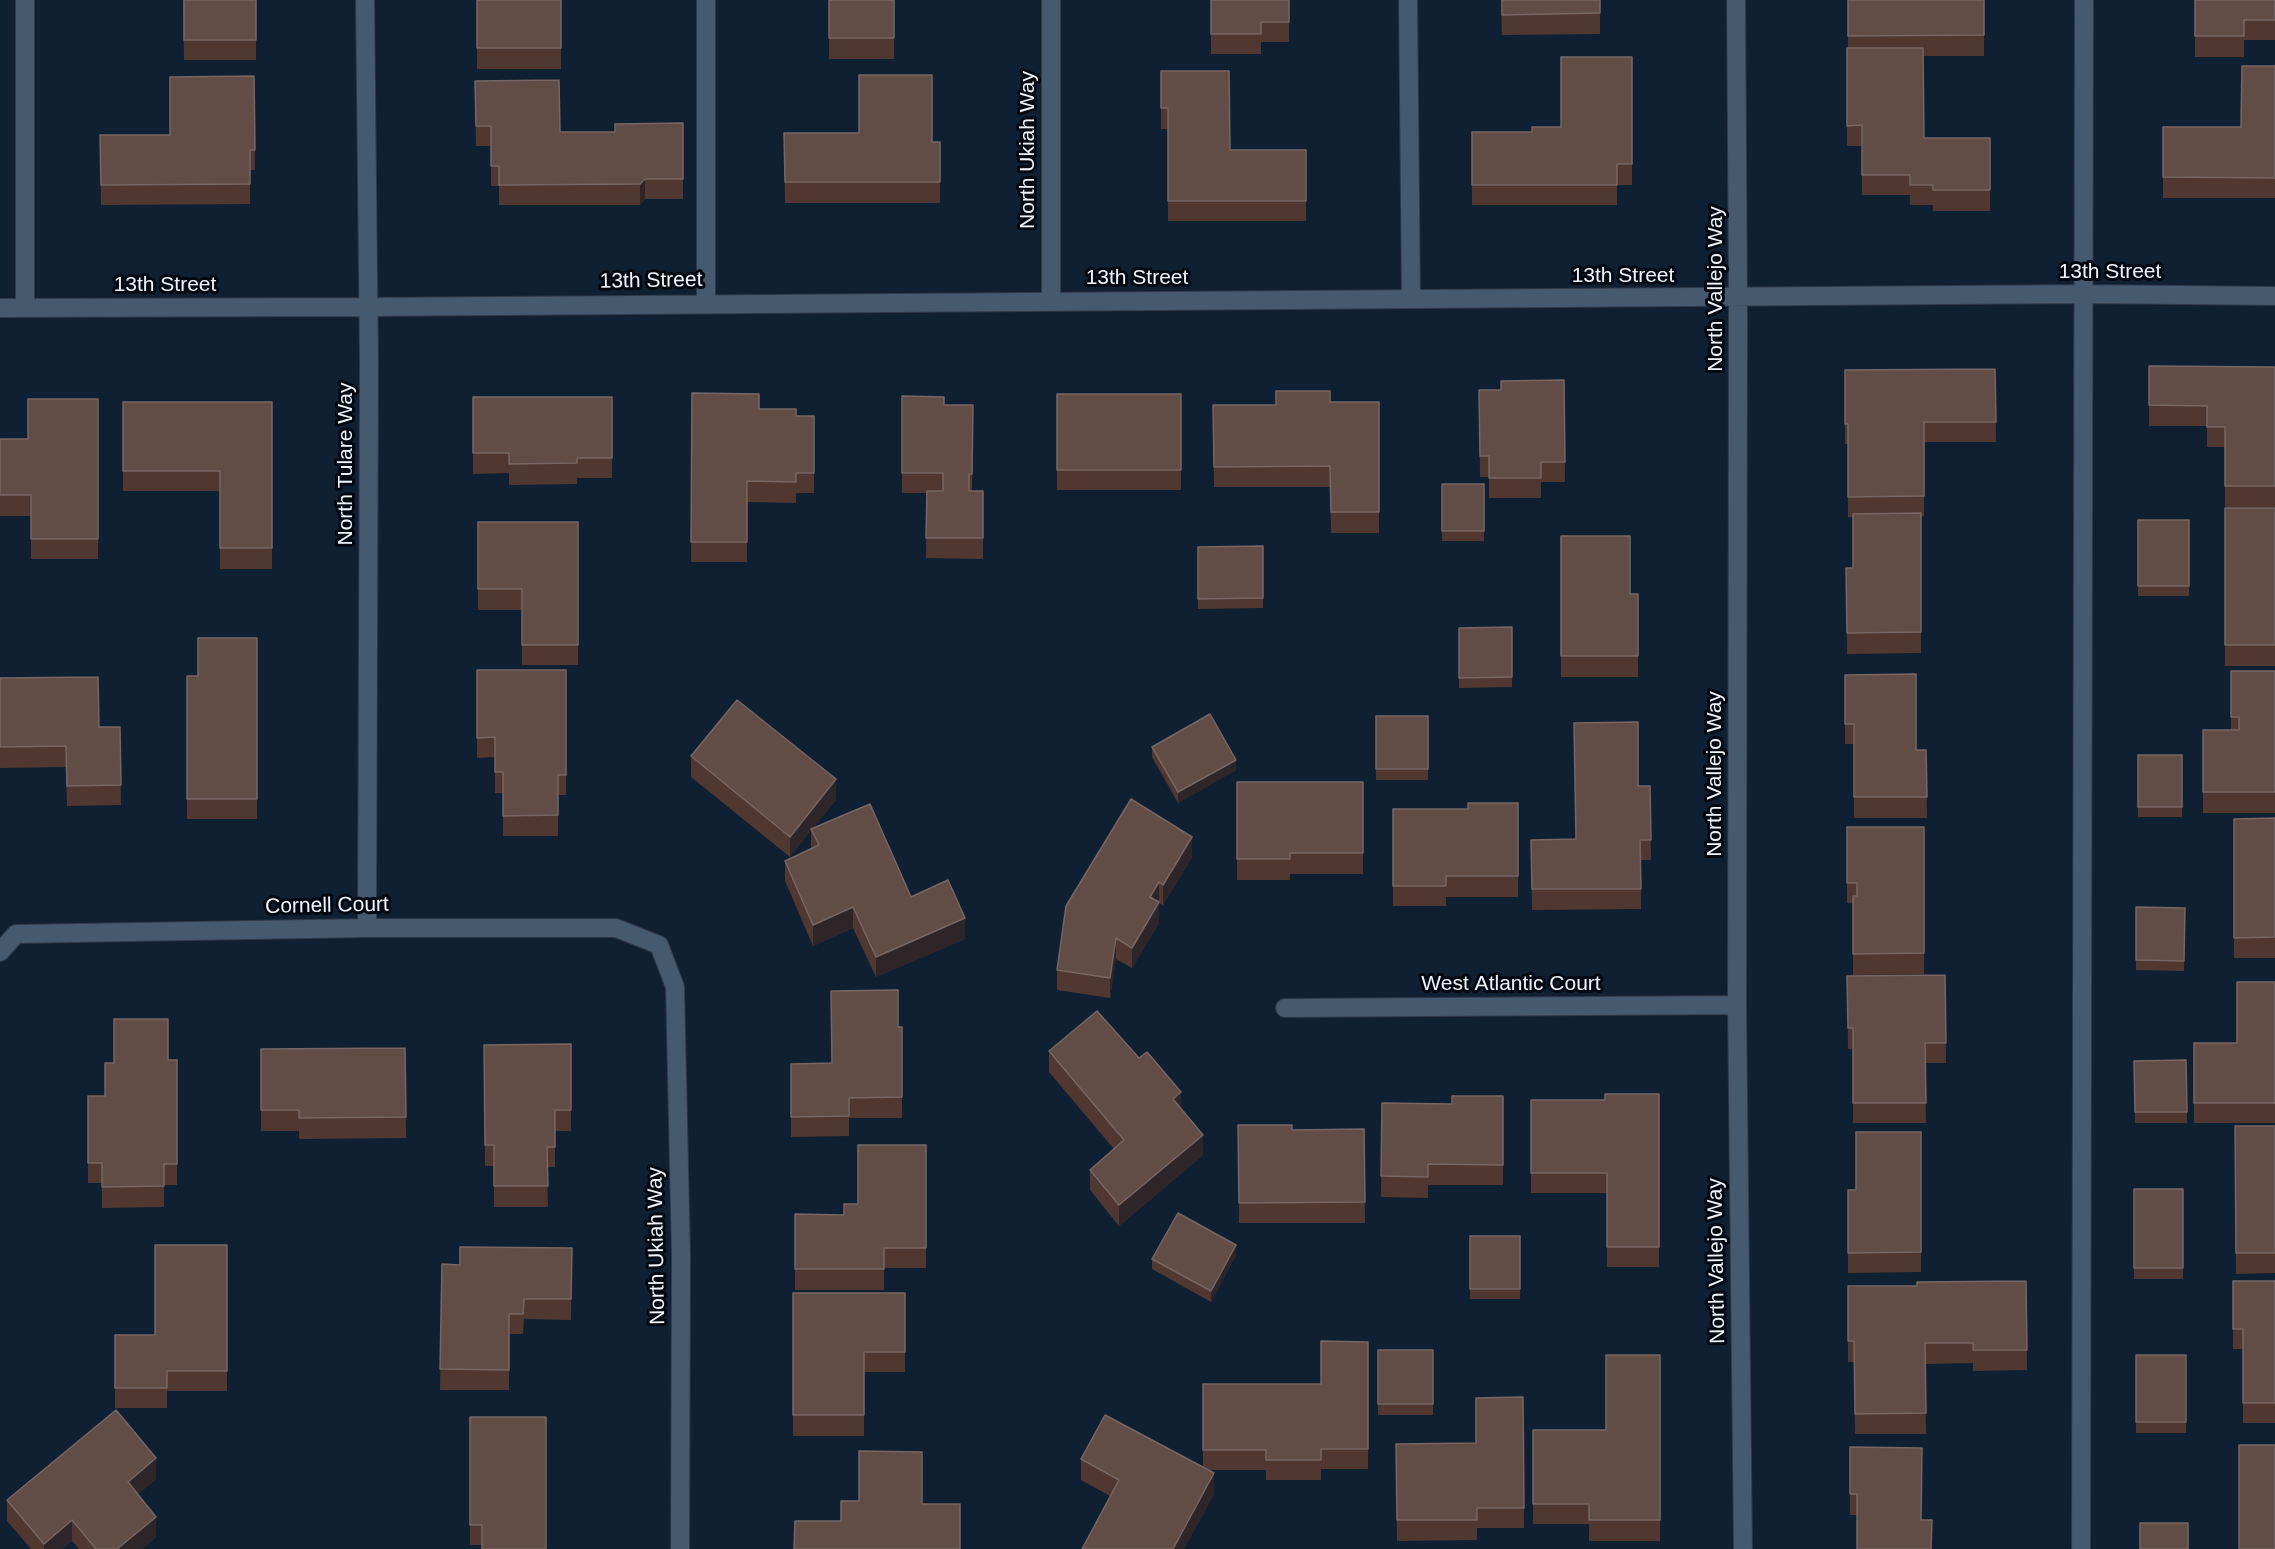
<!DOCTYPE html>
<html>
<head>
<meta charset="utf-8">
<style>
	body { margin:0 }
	canvas { display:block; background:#0e2032 }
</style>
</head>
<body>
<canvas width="2275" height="1549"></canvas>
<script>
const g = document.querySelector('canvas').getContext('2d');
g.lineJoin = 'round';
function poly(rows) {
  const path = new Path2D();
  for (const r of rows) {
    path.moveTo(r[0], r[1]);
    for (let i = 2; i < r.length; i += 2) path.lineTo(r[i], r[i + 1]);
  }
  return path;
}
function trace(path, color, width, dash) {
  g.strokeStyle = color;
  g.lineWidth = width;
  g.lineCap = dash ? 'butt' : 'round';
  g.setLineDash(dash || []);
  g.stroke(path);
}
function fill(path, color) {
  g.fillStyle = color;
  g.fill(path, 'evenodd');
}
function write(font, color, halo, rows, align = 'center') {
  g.font = font + ' Arial,sans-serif';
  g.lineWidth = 6;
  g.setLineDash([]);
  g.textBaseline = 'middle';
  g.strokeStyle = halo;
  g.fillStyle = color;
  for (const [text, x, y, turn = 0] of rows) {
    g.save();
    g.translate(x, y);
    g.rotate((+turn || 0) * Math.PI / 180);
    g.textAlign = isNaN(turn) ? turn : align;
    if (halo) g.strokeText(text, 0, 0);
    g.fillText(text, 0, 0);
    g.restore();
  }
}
const minor = poly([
	[25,0,25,308],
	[365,0,369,362,367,928],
	[1408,0,1411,299],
	[1736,0,1738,298,1737,1005,1743,1549],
	[1051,300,1051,0],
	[706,303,706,0],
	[0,308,368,307,2084,294,2275,296],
	[0,952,16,934,367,928,616,928,659,945,675,987,681,1256,680,1549],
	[1285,1008,1737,1005],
	[2081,1549,2084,0]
]);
const wall = poly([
	[183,0,256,0,256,60,184,60],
	[477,0,561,0,561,69,477,69],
	[829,0,894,0,894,59,829,59],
	[1211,0,1289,0,1289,42,1261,42,1261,54,1211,54],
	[1501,0,1600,0,1600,34,1502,35],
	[1848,0,1984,0,1984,56,1923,56,1924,138,1990,138,1990,211,1933,211,1933,205,1910,205,1910,195,1862,195,1862,146,1847,146,1847,48,1848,48],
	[2195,0,2275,0,2275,40,2244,40,2244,57,2195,57],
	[1632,57,1632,185,1617,185,1617,205,1472,205,1472,132,1532,132,1561,127],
	[2275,66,2275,198,2163,198,2163,127,2241,127],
	[1161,71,1230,150,1306,150,1306,221,1168,221,1168,129,1161,129],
	[254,76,255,170,250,170,250,204,101,205,100,135,170,135],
	[475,81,560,132,615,132,683,123,683,199,645,199,640,205,499,205,499,186,491,186,491,146,476,146],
	[784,133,940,142,940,203,785,203],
	[2149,366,2275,367,2275,507,2225,507,2225,447,2207,447,2207,426,2149,426],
	[1995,369,1996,442,1924,442,1924,516,1921,516,1921,653,1847,654,1846,568,1853,568,1853,517,1848,517,1848,444,1845,444,1845,370],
	[1564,380,1565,482,1541,482,1541,498,1489,498,1489,477,1480,477,1479,390,1501,390],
	[692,393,759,409,796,416,814,416,814,493,796,493,796,503,747,502,747,562,691,562],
	[1057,394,1181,394,1181,490,1057,490],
	[902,396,944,405,973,405,972,491,983,491,983,559,926,558,927,493,902,493],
	[473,397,612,397,612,478,577,478,577,484,509,485,509,473,473,474],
	[98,399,98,559,31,559,31,516,0,516,0,439,28,439],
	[123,402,272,402,272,569,220,569,220,491,123,491],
	[1330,402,1379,402,1379,533,1331,533,1330,487,1214,487,1213,405,1276,405],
	[1442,484,1484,484,1484,541,1442,541],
	[2225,508,2275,508,2275,666,2225,666],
	[2138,520,2189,520,2189,596,2138,596],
	[478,522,578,522,578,665,522,665,522,610,478,610],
	[1561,536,1630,594,1638,594,1638,677,1561,677],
	[1263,546,1263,608,1198,609,1198,547],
	[1512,627,1512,687,1459,688,1459,628],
	[257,638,257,819,187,819,187,676,198,676],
	[477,670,566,670,566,795,558,795,558,836,503,836,503,793,495,793,495,757,477,758],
	[2231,671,2275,671,2275,813,2203,813,2203,730,2231,730],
	[1845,675,1916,750,1926,750,1927,818,1854,818,1854,744,1845,744],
	[0,678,99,727,120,727,121,805,67,806,66,767,0,768],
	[1376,716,1428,716,1428,780,1376,780],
	[1152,747,1236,770,1178,803,1152,757],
	[2138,755,2182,755,2182,817,2138,817],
	[691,756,836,800,813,828,911,897,965,939,876,977,853,928,813,946,785,881,785,861,811,849,811,830,790,857,691,777],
	[1237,782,1363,782,1363,874,1290,874,1290,880,1237,880],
	[1638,786,1650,786,1651,860,1641,860,1641,909,1532,910,1531,840,1575,839],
	[1518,803,1518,897,1446,897,1446,906,1393,906,1393,809,1468,809],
	[2275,818,2275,958,2234,958,2234,819],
	[1847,827,1924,827,1924,974,1853,975,1853,903,1847,903],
	[1192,857,1163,905,1159,903,1159,923,1132,968,1116,959,1110,998,1057,990,1057,970,1066,906],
	[2136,907,2185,908,2184,971,2136,970],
	[1945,975,1946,1063,1925,1063,1926,1123,1853,1123,1853,1049,1848,1049,1847,976],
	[2275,982,2275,1123,2194,1123,2194,1043,2237,1043],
	[898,1027,902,1027,902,1118,849,1118,849,1136,791,1137,791,1064,832,1063],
	[571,1044,571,1131,555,1131,555,1167,547,1167,548,1207,494,1207,494,1166,485,1166,484,1045],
	[405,1048,406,1138,299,1139,299,1131,261,1131,261,1049],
	[1049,1051,1181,1109,1203,1155,1119,1226,1090,1190,1090,1170,1114,1149,1049,1072],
	[168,1060,177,1060,177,1185,164,1185,164,1207,102,1208,102,1183,88,1183,88,1096,105,1096],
	[2186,1060,2187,1123,2135,1123,2134,1061],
	[1659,1094,1659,1267,1607,1267,1607,1193,1531,1193,1531,1100,1605,1100],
	[1503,1096,1503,1185,1428,1185,1428,1198,1381,1197,1382,1103,1452,1104],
	[1238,1125,1292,1130,1364,1129,1365,1223,1239,1223],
	[2235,1126,2275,1126,2275,1273,2236,1274],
	[1921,1132,1921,1272,1848,1273,1848,1190,1856,1190],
	[926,1145,926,1268,884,1268,884,1290,795,1290,795,1214,844,1215],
	[2134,1189,2183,1189,2183,1279,2134,1279],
	[1470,1236,1520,1236,1520,1299,1470,1299],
	[227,1245,227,1391,167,1391,167,1408,115,1408,115,1335,155,1335],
	[572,1248,571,1320,524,1319,523,1334,509,1334,509,1390,440,1390,442,1264,460,1265],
	[1236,1255,1211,1302,1152,1269,1152,1259],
	[2026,1281,2027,1370,1973,1371,1973,1363,1925,1364,1926,1434,1855,1434,1854,1362,1848,1362,1848,1286,1917,1286],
	[2233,1281,2275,1281,2275,1423,2243,1423,2243,1349,2233,1349],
	[793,1293,905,1293,905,1372,864,1372,864,1436,793,1436],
	[1368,1342,1368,1469,1321,1469,1321,1480,1266,1480,1266,1470,1207,1470,1214,1494,1184,1549,1082,1549,1110,1496,1081,1480,1081,1459,1203,1468,1203,1384,1321,1384],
	[1378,1350,1433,1350,1433,1415,1378,1415],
	[1660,1355,1660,1541,1589,1541,1589,1524,1533,1524,1533,1430,1606,1430],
	[2136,1355,2186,1355,2186,1433,2136,1433],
	[1523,1397,1524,1528,1477,1528,1477,1540,1397,1541,1396,1444,1476,1443],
	[470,1417,546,1417,482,1545,470,1545],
	[1850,1447,1921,1520,1932,1549,1857,1515,1850,1515],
	[156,1479,138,1494,156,1537,142,1549,79,1549,72,1541,62,1549,31,1549,7,1521,7,1500]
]);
const shadedWall = poly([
	[645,179,645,199,640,205,640,184],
	[1236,760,1236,770,1178,803,1178,792],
	[836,779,836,800,790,857,790,837],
	[1192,837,1192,857,1163,905,1163,885],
	[1159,882,1159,903,1150,897],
	[1159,902,1159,923,1132,968,1132,948],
	[853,907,853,928,813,946,813,925],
	[965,918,965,939,876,977,876,957],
	[1116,938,1116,959,1110,998,1110,978],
	[1181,1092,1181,1113,1173,1099],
	[1203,1135,1203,1155,1119,1226,1119,1205],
	[1236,1245,1236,1255,1211,1302,1211,1291],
	[156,1458,156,1479,128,1503,128,1482],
	[1214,1473,1214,1494,1184,1549,1173,1549],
	[156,1517,156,1537,142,1549,117,1549],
	[72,1520,72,1541,62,1549,44,1549,44,1544]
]);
const building = poly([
	[184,0,256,0,256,40,184,40,184,0],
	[477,0,561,0,561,48,477,48,477,0],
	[829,0,894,0,894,38,829,38,829,0],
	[1211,0,1289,0,1289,22,1261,22,1261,34,1211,34,1211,0],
	[1502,0,1600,0,1600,13,1502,15,1502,0],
	[1848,0,1984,0,1984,35,1848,36,1848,0],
	[2195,0,2275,0,2275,20,2244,20,2244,36,2195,36,2195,0],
	[1847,48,1923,48,1924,138,1990,138,1990,190,1933,190,1933,185,1910,185,1910,175,1862,175,1862,125,1847,126,1847,48],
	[1561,57,1632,57,1632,164,1617,164,1617,185,1472,185,1472,132,1532,132,1532,127,1561,127,1561,57],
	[2242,66,2275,66,2275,178,2163,177,2163,127,2241,127,2242,66],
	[1161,71,1229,71,1230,150,1306,150,1306,201,1168,201,1168,108,1161,108,1161,71],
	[859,75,932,75,932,142,940,142,940,182,785,182,784,133,859,133,859,75],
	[254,76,255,150,250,150,250,184,101,185,100,135,170,135,170,77,254,76],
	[559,80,560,132,615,132,615,124,683,123,683,179,645,179,640,184,499,185,499,166,491,166,491,126,476,126,475,81,559,80],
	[2149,366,2275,367,2275,486,2225,486,2225,427,2207,427,2207,406,2149,405,2149,366],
	[1995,369,1996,422,1924,422,1924,496,1848,497,1848,424,1845,424,1845,370,1995,369],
	[1564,380,1565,462,1541,462,1541,478,1489,478,1489,456,1480,456,1479,390,1501,390,1501,381,1564,380],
	[1276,391,1330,391,1330,402,1379,402,1379,512,1331,512,1330,466,1214,467,1213,405,1276,405,1276,391],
	[692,393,759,394,759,409,796,409,796,416,814,416,814,473,796,473,796,482,747,481,747,542,691,542,692,393],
	[1057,394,1181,394,1181,470,1057,470,1057,394],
	[902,396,944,397,944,405,973,405,972,474,969,474,969,491,983,491,983,538,926,538,927,491,943,491,943,473,902,473,902,396],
	[473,397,612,397,612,458,577,458,577,463,509,464,509,453,473,453,473,397],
	[28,399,98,399,98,539,31,539,31,495,0,495,0,439,28,439,28,399],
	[123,402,272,402,272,548,220,548,220,471,123,471,123,402],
	[1442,484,1484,484,1484,531,1442,531,1442,484],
	[2225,508,2275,508,2275,645,2225,645,2225,508],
	[1921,513,1921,632,1847,633,1846,568,1853,568,1853,514,1921,513],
	[2138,520,2189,520,2189,586,2138,586,2138,520],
	[478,522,578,522,578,645,522,645,522,589,478,589,478,522],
	[1561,536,1630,536,1630,594,1638,594,1638,656,1561,656,1561,536],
	[1263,546,1263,598,1198,599,1198,547,1263,546],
	[1512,627,1512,677,1459,678,1459,628,1512,627],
	[198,638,257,638,257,799,187,799,187,676,198,676,198,638],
	[477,670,566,670,566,775,558,775,558,815,503,816,503,772,495,772,495,737,477,738,477,670],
	[2231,671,2275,671,2275,792,2203,792,2203,730,2239,730,2239,717,2231,717,2231,671],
	[1916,674,1916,750,1926,750,1927,797,1854,797,1854,724,1845,724,1845,675,1916,674],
	[98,677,99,727,120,727,121,785,67,786,66,746,0,747,0,678,98,677],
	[737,700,836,779,790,837,691,756,737,700],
	[1210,714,1236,760,1178,792,1152,747,1210,714],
	[1376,716,1428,716,1428,769,1376,769,1376,716],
	[1638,722,1638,786,1650,786,1651,840,1640,840,1641,889,1532,889,1531,840,1576,839,1574,723,1638,722],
	[2138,755,2182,755,2182,807,2138,807,2138,755],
	[1237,782,1363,782,1363,853,1290,853,1290,859,1237,859,1237,782],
	[1131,799,1192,837,1163,885,1159,882,1150,897,1159,902,1132,948,1116,938,1110,978,1057,970,1066,906,1131,799],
	[1468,803,1518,803,1518,876,1446,876,1446,886,1393,886,1393,809,1468,809,1468,803],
	[870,804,911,897,948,880,965,918,876,957,853,907,813,925,785,861,819,845,811,829,870,804],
	[2275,818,2275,937,2234,938,2234,819,2275,818],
	[1847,827,1924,827,1924,953,1853,954,1853,896,1857,896,1857,883,1847,883,1847,827],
	[2136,907,2185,908,2184,961,2136,960,2136,907],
	[1945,975,1946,1043,1925,1043,1926,1103,1853,1103,1853,1028,1848,1028,1847,976,1945,975],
	[2237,982,2275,982,2275,1103,2194,1103,2194,1043,2237,1043,2237,982],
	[898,990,898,1027,902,1027,902,1097,849,1098,849,1116,791,1117,791,1064,832,1063,831,991,898,990],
	[1097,1011,1139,1058,1147,1052,1181,1092,1173,1099,1203,1135,1119,1205,1090,1170,1124,1140,1049,1051,1097,1011],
	[114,1019,168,1019,168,1060,177,1060,177,1164,164,1164,164,1186,102,1187,102,1163,88,1163,88,1096,105,1096,105,1063,114,1063,114,1019],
	[571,1044,571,1110,555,1110,555,1147,547,1147,548,1186,494,1186,494,1145,485,1145,484,1045,571,1044],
	[405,1048,406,1117,299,1118,299,1110,261,1110,261,1049,405,1048],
	[2186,1060,2187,1112,2135,1112,2134,1061,2186,1060],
	[1605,1094,1659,1094,1659,1247,1607,1247,1607,1173,1531,1173,1531,1100,1605,1100,1605,1094],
	[1452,1096,1503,1096,1503,1165,1428,1164,1428,1177,1381,1176,1382,1103,1452,1104,1452,1096],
	[1238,1125,1292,1125,1292,1130,1364,1129,1365,1202,1239,1203,1238,1125],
	[2235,1126,2275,1126,2275,1253,2236,1253,2235,1126],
	[1856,1132,1921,1132,1921,1252,1848,1253,1848,1190,1856,1190,1856,1132],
	[858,1145,926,1145,926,1248,884,1248,884,1269,795,1269,795,1214,844,1215,844,1204,858,1204,858,1145],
	[2134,1189,2183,1189,2183,1268,2134,1268,2134,1189],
	[1178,1213,1236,1245,1211,1291,1152,1259,1178,1213],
	[1470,1236,1520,1236,1520,1289,1470,1289,1470,1236],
	[155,1245,227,1245,227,1371,167,1371,167,1388,115,1388,115,1335,155,1335,155,1245],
	[460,1247,572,1248,571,1299,524,1299,523,1314,509,1314,509,1370,440,1369,442,1264,460,1265,460,1247],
	[2026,1281,2027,1350,1973,1350,1973,1343,1925,1343,1926,1413,1855,1414,1854,1341,1848,1341,1848,1286,1917,1286,1917,1282,2026,1281],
	[2233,1281,2275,1281,2275,1403,2243,1403,2243,1329,2233,1329,2233,1281],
	[793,1293,905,1293,905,1352,864,1352,864,1415,793,1415,793,1293],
	[1321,1341,1368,1342,1368,1449,1321,1449,1321,1460,1266,1460,1266,1450,1203,1450,1203,1384,1321,1384,1321,1341],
	[1378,1350,1433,1350,1433,1404,1378,1404,1378,1350],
	[1606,1355,1660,1355,1660,1520,1589,1520,1589,1504,1533,1504,1533,1430,1606,1430,1606,1355],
	[2136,1355,2186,1355,2186,1422,2136,1422,2136,1355],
	[1523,1397,1524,1508,1477,1508,1477,1520,1397,1520,1396,1444,1476,1443,1476,1398,1523,1397],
	[116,1410,156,1458,128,1482,156,1517,117,1549,96,1549,72,1520,44,1544,7,1500,116,1410],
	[1105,1415,1214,1473,1173,1549,1082,1549,1119,1480,1081,1459,1105,1415],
	[470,1417,546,1417,546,1549,482,1549,482,1525,470,1525,470,1417],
	[2239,1445,2275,1445,2275,1549,2239,1549,2239,1445],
	[1850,1447,1922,1448,1921,1520,1932,1520,1931,1549,1857,1549,1857,1494,1850,1494,1850,1447],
	[859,1451,922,1452,922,1504,960,1504,960,1549,794,1549,795,1521,841,1521,841,1501,859,1501,859,1451],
	[2140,1523,2188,1523,2188,1549,2140,1549,2140,1523]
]);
const streetNames = [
	["North Ukiah Way",1028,150,-90],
	["13th Street",2110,272],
	["13th Street",1623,276],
	["13th Street",1137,278],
	["13th Street",651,281,-1],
	["13th Street",165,285],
	["North Vallejo Way",1716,289,-90],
	["North Tulare Way",346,464,-90],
	["North Vallejo Way",1715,774,-90],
	["Cornell Court",327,906,-1],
	["West Atlantic Court",1511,984],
	["North Ukiah Way",657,1246,-91],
	["North Vallejo Way",1717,1261,-91]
];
trace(minor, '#303847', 20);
trace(minor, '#45596f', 18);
fill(wall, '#503730');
fill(shadedWall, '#2e2528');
fill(building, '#614c46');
trace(building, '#776663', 1.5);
write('21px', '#eef5fd', '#040911', streetNames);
</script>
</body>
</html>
